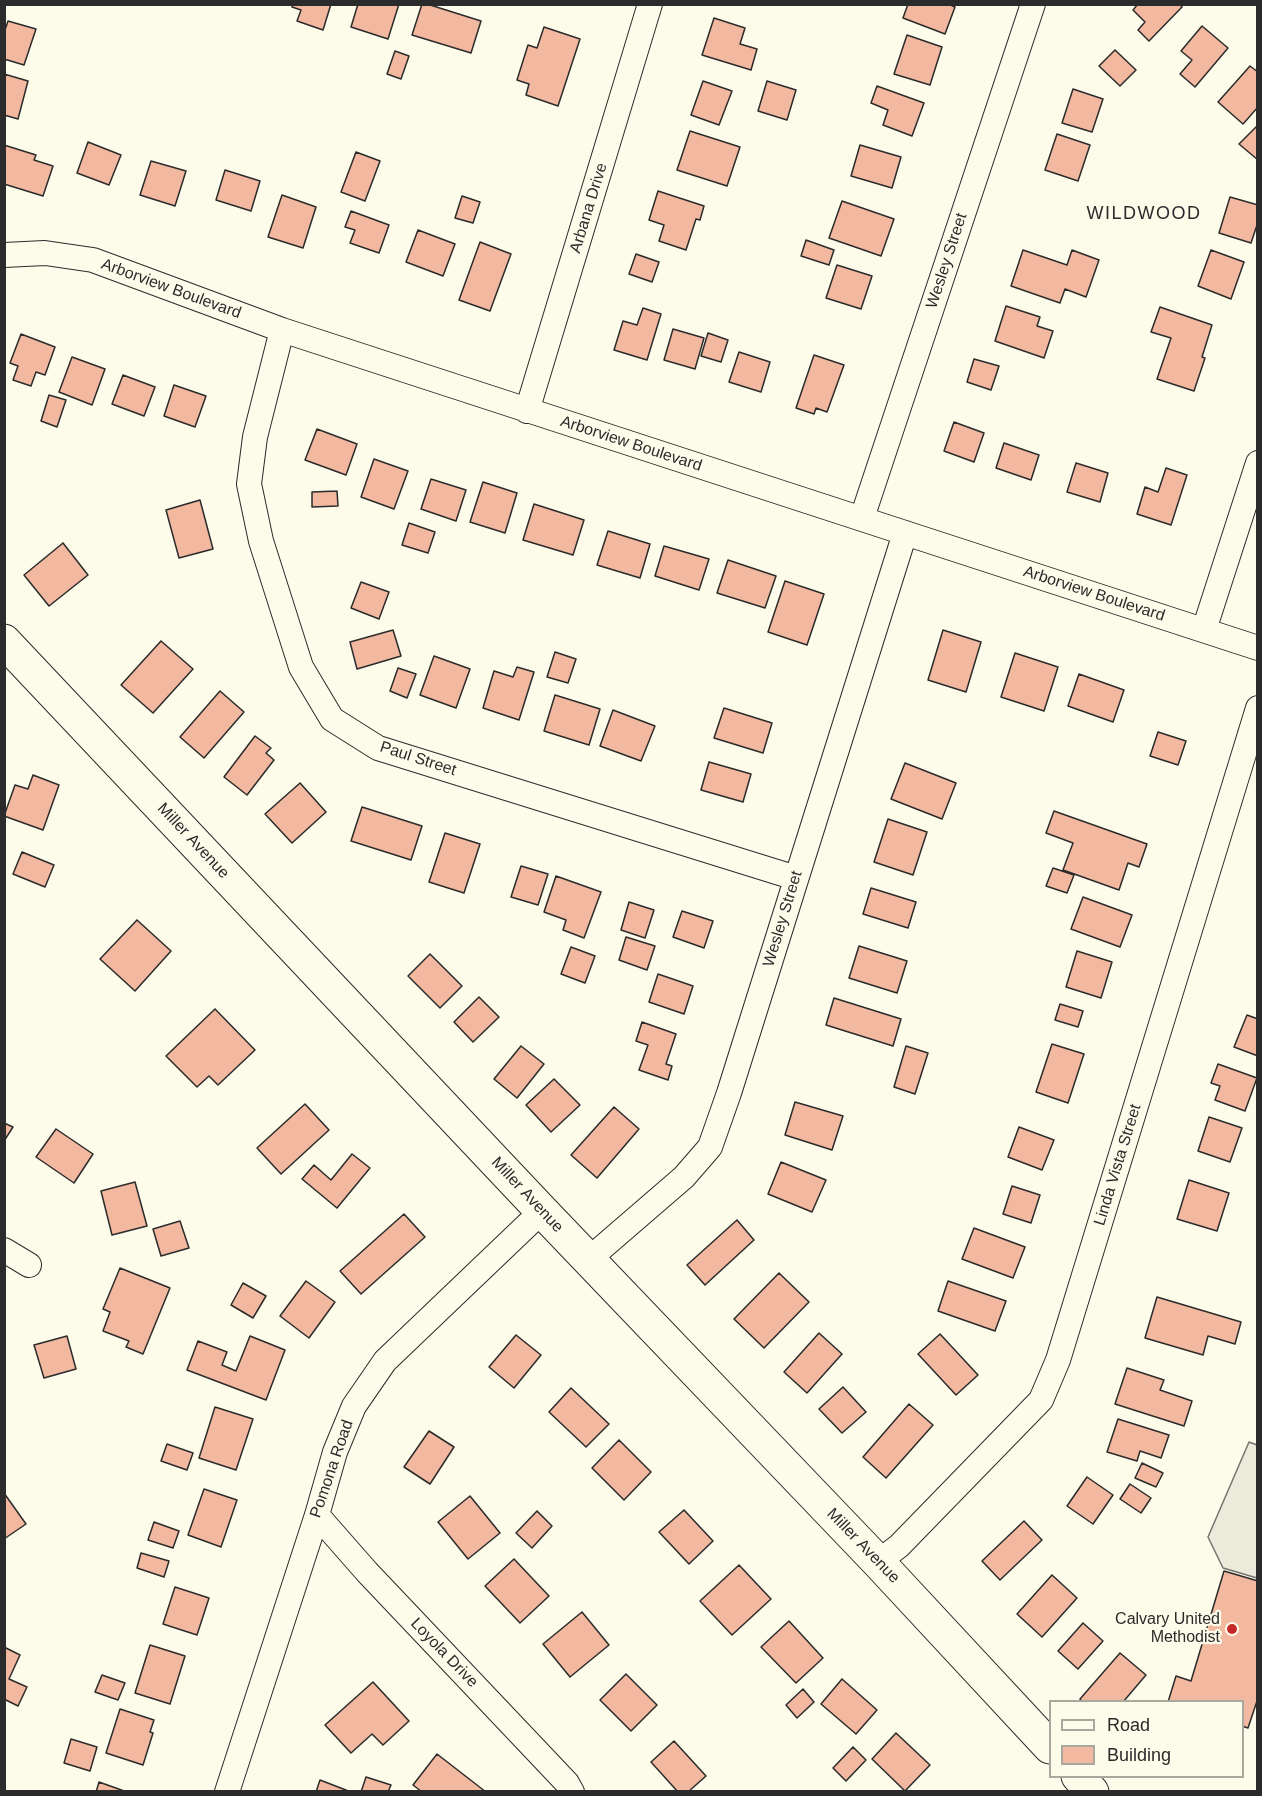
<!DOCTYPE html>
<html>
<head>
<meta charset="utf-8">
<style>
	body { margin:0 }
	#map { position:relative; width:1262px; height:1796px; overflow:hidden; background:#fdfbea; font-family:Arial,sans-serif }
	canvas { display:block }
	.frame { position:absolute; inset:0; border:6px solid #2b2b2b; pointer-events:none }
	.legend { position:absolute; left:1049px; top:1700px; width:195px; height:78px; box-sizing:border-box; background:#fdfbea; border:2px solid #a9a89e; margin:0; padding:8px 10px; list-style:none; font-size:18px; color:#2b2b2b }
	.legend li { display:flex; align-items:center; gap:12px; height:30px }
	.legend b { width:30px; border:2px solid #a9a89e }
</style>
</head>
<body>
<div id="map">
<canvas width="1262" height="1796"></canvas>
<div class="frame"></div>
<ul class="legend">
<li><b style="height:8px;background:#fdfbea"></b>Road</li>
<li><b style="height:16px;background:#f2b8a0"></b>Building</li>
</ul>
</div>
<script>
const g = document.querySelector('canvas').getContext('2d');
g.lineJoin = 'round';
function fill(path, color) {
  g.fillStyle = color;
  g.fill(path, 'evenodd');
}
function poly(rows) {
  const path = new Path2D();
  for (const r of rows) {
    path.moveTo(r[0], r[1]);
    for (let i = 2; i < r.length; i += 2) path.lineTo(r[i], r[i + 1]);
  }
  return path;
}
function trace(path, color, width, dash) {
  g.strokeStyle = color;
  g.lineWidth = width;
  g.lineCap = dash ? 'butt' : 'round';
  g.setLineDash(dash || []);
  g.stroke(path);
}
function write(font, color, halo, rows, align = 'center') {
  g.font = font + ' Arial,sans-serif';
  g.lineWidth = 4.5;
  g.setLineDash([]);
  g.textBaseline = 'middle';
  g.strokeStyle = halo;
  g.fillStyle = color;
  for (const [text, x, y, turn = 0] of rows) {
    g.save();
    g.translate(x, y);
    g.rotate((+turn || 0) * Math.PI / 180);
    g.textAlign = isNaN(turn) ? turn : align;
    if (halo) g.strokeText(text, 0, 0);
    g.fillText(text, 0, 0);
    g.restore();
  }
}
const parking = poly([
	[1249,1442,1257,1445,1257,1578,1223,1568,1208,1537,1249,1442]
]);
const building = poly([
	[293,4,331,4,323,30,297,21,301,10,292,7,293,4],
	[358,4,399,4,388,39,351,27,358,4],
	[422,4,427,4,481,21,471,53,412,35,422,4],
	[908,4,948,4,955,7,945,34,903,18,908,4],
	[1138,4,1180,4,1182,7,1149,41,1138,30,1145,22,1133,10,1138,4],
	[714,18,745,28,740,44,757,49,751,70,702,55,714,18],
	[8,21,36,29,24,65,4,59,4,33,8,21],
	[1202,26,1228,48,1195,87,1180,74,1192,60,1181,51,1202,26],
	[544,27,580,39,558,106,526,95,529,84,517,80,528,45,537,48,544,27],
	[907,35,942,47,930,85,894,74,907,35],
	[1115,50,1136,70,1120,86,1099,66,1115,50],
	[395,51,409,56,401,79,387,74,395,51],
	[1250,66,1258,72,1258,107,1243,124,1218,102,1250,66],
	[4,74,28,81,18,119,4,115,4,74],
	[703,81,732,91,719,125,691,115,703,81],
	[767,81,796,90,787,120,758,111,767,81],
	[877,86,924,103,912,136,883,125,888,110,871,103,877,86],
	[1073,89,1103,99,1092,132,1062,123,1073,89],
	[1258,125,1258,160,1239,144,1258,125],
	[690,131,740,147,727,186,677,170,690,131],
	[1057,134,1090,145,1078,181,1045,170,1057,134],
	[88,142,121,155,109,185,77,173,88,142],
	[4,145,36,155,34,160,53,166,43,196,4,184,4,145],
	[860,145,901,157,892,188,851,176,860,145],
	[356,152,380,161,365,201,341,192,356,152],
	[151,161,186,171,175,206,140,195,151,161],
	[225,170,260,181,251,211,216,200,225,170],
	[658,191,704,206,700,220,696,219,686,250,659,241,664,225,649,220,658,191],
	[282,195,316,207,303,248,268,237,282,195],
	[462,196,480,202,473,223,455,218,462,196],
	[1230,197,1258,205,1258,222,1251,243,1219,233,1230,197],
	[842,201,894,219,881,256,829,238,842,201],
	[351,211,389,225,379,253,350,243,355,230,345,227,351,211],
	[418,230,455,244,443,276,406,262,418,230],
	[806,240,834,250,829,265,801,256,806,240],
	[480,242,511,254,490,311,459,300,480,242],
	[1023,250,1067,265,1072,250,1099,260,1086,297,1065,289,1060,303,1011,286,1023,250],
	[1211,250,1244,262,1231,299,1198,286,1211,250],
	[636,254,659,262,652,282,629,274,636,254],
	[837,265,872,276,861,309,826,298,837,265],
	[1006,306,1040,317,1037,326,1053,331,1044,358,995,341,1006,306],
	[1160,307,1212,325,1202,357,1205,358,1194,391,1157,379,1171,338,1151,332,1160,307],
	[643,308,661,314,647,360,614,350,623,321,637,325,643,308],
	[673,329,704,338,695,369,664,360,673,329],
	[708,333,728,340,721,362,701,356,708,333],
	[21,334,55,347,45,375,36,372,31,386,13,380,18,366,10,363,21,334],
	[739,352,770,362,761,392,729,382,739,352],
	[814,355,844,365,827,412,816,408,814,414,796,408,814,355],
	[72,357,105,369,92,405,59,392,72,357],
	[974,359,999,366,991,390,967,382,974,359],
	[123,375,155,387,144,416,112,404,123,375],
	[174,385,206,396,195,427,164,416,174,385],
	[49,395,66,400,57,427,41,421,49,395],
	[954,422,984,433,974,462,944,451,954,422],
	[317,429,357,444,346,475,305,460,317,429],
	[1004,443,1039,455,1031,480,996,468,1004,443],
	[374,459,408,471,394,509,361,497,374,459],
	[1076,463,1108,473,1100,502,1067,492,1076,463],
	[1166,468,1187,475,1171,525,1137,514,1145,487,1158,492,1166,468],
	[431,479,466,490,456,521,421,509,431,479],
	[483,482,517,493,505,533,470,522,483,482],
	[337,491,338,506,312,507,312,492,337,491],
	[200,500,213,549,179,558,166,510,200,500],
	[534,504,584,520,573,555,523,540,534,504],
	[409,523,435,532,428,553,402,545,409,523],
	[608,531,650,544,640,578,597,565,608,531],
	[63,543,88,575,49,606,24,575,63,543],
	[664,546,709,559,699,590,655,576,664,546],
	[728,560,776,576,765,608,717,593,728,560],
	[785,581,824,594,807,645,768,632,785,581],
	[361,582,389,592,379,619,351,608,361,582],
	[393,630,401,656,357,669,350,642,393,630],
	[943,630,981,642,966,692,928,680,943,630],
	[161,641,193,669,153,713,121,685,161,641],
	[555,652,576,659,568,683,547,677,555,652],
	[1015,653,1058,667,1044,711,1001,697,1015,653],
	[434,656,470,669,456,708,420,695,434,656],
	[517,667,534,672,519,720,483,708,494,671,513,677,517,667],
	[398,668,416,674,407,698,390,691,398,668],
	[1079,674,1124,690,1113,722,1068,706,1079,674],
	[220,691,244,712,204,758,180,737,220,691],
	[555,695,600,709,589,745,544,731,555,695],
	[724,708,772,723,763,753,714,738,724,708],
	[613,710,655,726,641,761,600,746,613,710],
	[1158,732,1186,741,1178,765,1150,756,1158,732],
	[255,736,271,748,266,753,274,760,247,795,224,777,255,736],
	[709,762,751,774,743,802,701,790,709,762],
	[905,763,956,783,942,819,891,799,905,763],
	[33,775,59,785,43,830,4,816,15,785,28,789,33,775],
	[300,783,326,812,292,843,265,814,300,783],
	[362,807,422,826,411,860,351,841,362,807],
	[1054,811,1147,844,1139,867,1128,863,1119,890,1063,870,1073,843,1046,833,1054,811],
	[888,819,927,832,913,875,874,862,888,819],
	[445,833,480,844,464,893,429,882,445,833],
	[22,852,54,865,45,887,13,874,22,852],
	[521,866,548,874,538,905,511,897,521,866],
	[1053,868,1074,875,1067,893,1046,886,1053,868],
	[556,876,601,892,584,938,563,930,566,920,544,912,556,876],
	[871,888,916,902,908,928,863,914,871,888],
	[1083,897,1132,915,1120,947,1071,929,1083,897],
	[629,902,654,910,645,938,621,930,629,902],
	[682,911,713,921,704,948,673,937,682,911],
	[137,920,171,951,135,991,100,959,137,920],
	[626,937,655,946,647,970,619,960,626,937],
	[859,946,907,961,897,993,849,978,859,946],
	[571,947,595,956,585,983,561,974,571,947],
	[1077,951,1112,962,1101,998,1066,987,1077,951],
	[430,954,462,986,440,1008,408,976,430,954],
	[658,974,693,986,684,1014,649,1002,658,974],
	[479,997,499,1017,473,1042,454,1022,479,997],
	[834,998,901,1019,893,1046,826,1025,834,998],
	[1060,1004,1083,1011,1078,1027,1055,1020,1060,1004],
	[215,1009,255,1050,218,1085,209,1076,197,1087,166,1056,215,1009],
	[1247,1015,1258,1019,1258,1056,1234,1047,1247,1015],
	[642,1022,676,1034,666,1064,672,1066,668,1080,639,1070,648,1045,636,1041,642,1022],
	[1052,1044,1084,1054,1068,1103,1036,1092,1052,1044],
	[521,1046,544,1064,517,1098,494,1079,521,1046],
	[906,1046,928,1053,915,1094,894,1087,906,1046],
	[1218,1064,1257,1078,1245,1111,1215,1100,1220,1086,1211,1083,1218,1064],
	[554,1079,580,1105,551,1132,526,1105,554,1079],
	[795,1102,843,1116,832,1150,785,1135,795,1102],
	[305,1104,329,1130,281,1174,257,1148,305,1104],
	[614,1107,639,1129,597,1178,571,1155,614,1107],
	[1209,1117,1242,1128,1230,1162,1198,1151,1209,1117],
	[4,1123,13,1127,4,1141,4,1123],
	[1019,1127,1054,1140,1042,1170,1008,1157,1019,1127],
	[56,1129,93,1154,74,1183,36,1157,56,1129],
	[352,1154,370,1168,337,1208,302,1179,314,1165,331,1180,352,1154],
	[781,1162,826,1180,812,1212,768,1194,781,1162],
	[1189,1180,1229,1193,1217,1231,1177,1219,1189,1180],
	[135,1182,147,1226,112,1235,101,1191,135,1182],
	[1012,1186,1040,1195,1031,1223,1003,1214,1012,1186],
	[404,1214,425,1237,361,1294,340,1271,404,1214],
	[737,1220,754,1240,705,1285,687,1265,737,1220],
	[180,1221,189,1248,161,1256,153,1229,180,1221],
	[974,1228,1025,1247,1013,1278,962,1259,974,1228],
	[120,1268,170,1288,143,1354,126,1347,129,1341,103,1331,110,1312,103,1309,120,1268],
	[779,1273,809,1302,764,1348,734,1319,779,1273],
	[306,1281,335,1302,309,1338,280,1316,306,1281],
	[948,1281,1006,1301,995,1331,938,1311,948,1281],
	[243,1283,266,1296,253,1318,231,1305,243,1283],
	[1157,1297,1241,1322,1235,1344,1208,1336,1203,1355,1145,1338,1157,1297],
	[819,1333,842,1354,807,1393,784,1372,819,1333],
	[940,1334,978,1375,956,1395,918,1354,940,1334],
	[516,1335,541,1355,514,1388,489,1367,516,1335],
	[67,1336,76,1369,44,1378,34,1345,67,1336],
	[250,1336,285,1350,266,1400,187,1370,198,1341,227,1352,222,1365,236,1371,250,1336],
	[1127,1368,1164,1380,1160,1390,1192,1401,1184,1426,1115,1404,1127,1368],
	[843,1387,866,1412,842,1433,819,1409,843,1387],
	[571,1388,609,1424,586,1447,549,1412,571,1388],
	[909,1404,933,1425,886,1478,863,1457,909,1404],
	[215,1407,253,1419,236,1470,199,1458,215,1407],
	[1118,1419,1169,1435,1161,1458,1140,1451,1137,1461,1107,1452,1118,1419],
	[429,1431,454,1447,430,1484,404,1467,429,1431],
	[619,1440,651,1472,624,1500,592,1468,619,1440],
	[167,1444,193,1453,187,1470,161,1461,167,1444],
	[1142,1463,1163,1473,1156,1487,1135,1478,1142,1463],
	[1087,1477,1113,1495,1093,1524,1067,1506,1087,1477],
	[1130,1484,1151,1498,1141,1513,1120,1499,1130,1484],
	[204,1489,237,1500,221,1547,188,1535,204,1489],
	[4,1493,26,1524,4,1539,4,1493],
	[470,1496,500,1533,468,1559,438,1522,470,1496],
	[684,1510,713,1541,689,1564,659,1532,684,1510],
	[537,1511,552,1526,532,1548,516,1533,537,1511],
	[1024,1521,1042,1540,1000,1580,982,1561,1024,1521],
	[154,1522,179,1531,173,1548,148,1540,154,1522],
	[141,1553,169,1561,164,1577,137,1568,141,1553],
	[514,1559,549,1596,520,1623,485,1586,514,1559],
	[739,1565,771,1599,732,1635,700,1601,739,1565],
	[1224,1571,1258,1581,1258,1698,1248,1728,1242,1726,1242,1702,1168,1702,1176,1676,1191,1681,1224,1571],
	[1052,1575,1077,1598,1042,1637,1017,1614,1052,1575],
	[175,1587,209,1598,197,1635,163,1624,175,1587],
	[582,1612,609,1645,570,1677,543,1644,582,1612],
	[789,1621,823,1658,796,1683,761,1647,789,1621],
	[1083,1623,1103,1641,1078,1669,1058,1651,1083,1623],
	[150,1645,185,1656,170,1704,135,1693,150,1645],
	[4,1647,20,1655,9,1679,27,1687,18,1706,4,1699,4,1647],
	[1120,1653,1146,1675,1123,1702,1082,1702,1080,1699,1120,1653],
	[626,1674,657,1705,631,1731,600,1700,626,1674],
	[102,1675,125,1683,118,1700,95,1692,102,1675],
	[842,1679,877,1710,856,1734,821,1704,842,1679],
	[373,1682,409,1721,383,1745,372,1734,351,1753,325,1725,373,1682],
	[803,1689,814,1702,797,1718,786,1705,803,1689],
	[120,1709,154,1720,150,1732,153,1733,143,1765,106,1753,120,1709],
	[896,1733,930,1765,905,1791,872,1759,896,1733],
	[71,1739,97,1747,90,1771,64,1763,71,1739],
	[674,1741,706,1776,688,1792,678,1792,651,1762,674,1741],
	[853,1747,866,1760,846,1781,833,1768,853,1747],
	[437,1754,486,1792,422,1792,413,1785,437,1754],
	[366,1777,391,1785,388,1792,361,1792,366,1777],
	[320,1780,351,1792,316,1792,320,1780],
	[99,1782,127,1792,96,1792,99,1782]
]);
const minor = poly([
	[4,255,45,253,93,260,282,330,1258,648],
	[282,330,255,437,249,484,261,541,301,667,332,719,378,748,796,878],
	[527,411,650,4],
	[862,518,1033,4],
	[1204,630,1258,463],
	[4,1250,29,1265],
	[589,1259,684,1177,710,1147,729,1093,905,533],
	[317,1515,367,1572,567,1783,572,1792],
	[878,1562,899,1546,1041,1400,1058,1360,1258,708],
	[227,1792,317,1515,335,1452,354,1406,385,1361,542,1211]
]);
const secondary = poly([
	[4,641,542,1211,878,1562,1050,1747],
	[1078,1776,1092,1792]
]);
const markers = [
	[1232,1629,6,"#c62828"]
];
const streetNames = [
	["Arbana Drive",589,208,-73],
	["Wesley Street",947,261,-72],
	["Arborview Boulevard",171,289,20],
	["Arborview Boulevard",631,444,18],
	["Arborview Boulevard",1094,594,18],
	["Paul Street",418,759,18],
	["Miller Avenue",193,841,47],
	["Wesley Street",783,919,-73],
	["Linda Vista Street",1118,1165,-73],
	["Miller Avenue",527,1195,47],
	["Pomona Road",332,1469,-71],
	["Miller Avenue",863,1546,46],
	["Loyola Drive",444,1653,46]
];
const poiNames = [
	["Calvary United",1220,1620],
	["Methodist",1220,1638]
];
const neighbourhoodNames = [
	["WILDWOOD",1144,214]
];
fill(parking, '#eceadb');
trace(parking, '#74746e', 1.5);
fill(building, '#f2b8a0');
trace(building, '#2b2b2b', 1.5);
trace(minor, '#2b2b2b', 26);
trace(secondary, '#2b2b2b', 35);
trace(minor, '#fdfbea', 24);
trace(secondary, '#fdfbea', 33);
for (const [x, y, r, color] of markers) {
  const dot = new Path2D();
  dot.arc(x, y, r, 0, 2 * Math.PI);
  g.fillStyle = color;
  g.fill(dot);
  trace(dot, '#fdfbea', 2);
}
write('16px', '#2b2b2b', '#fdfbea', streetNames);
write('16px', '#2b2b2b', '#fdfbea', poiNames, 'right');
g.letterSpacing = '1.5px';
write('18px', '#2b2b2b', '#fdfbea', neighbourhoodNames);
g.letterSpacing = '0px';
</script>
</body>
</html>
